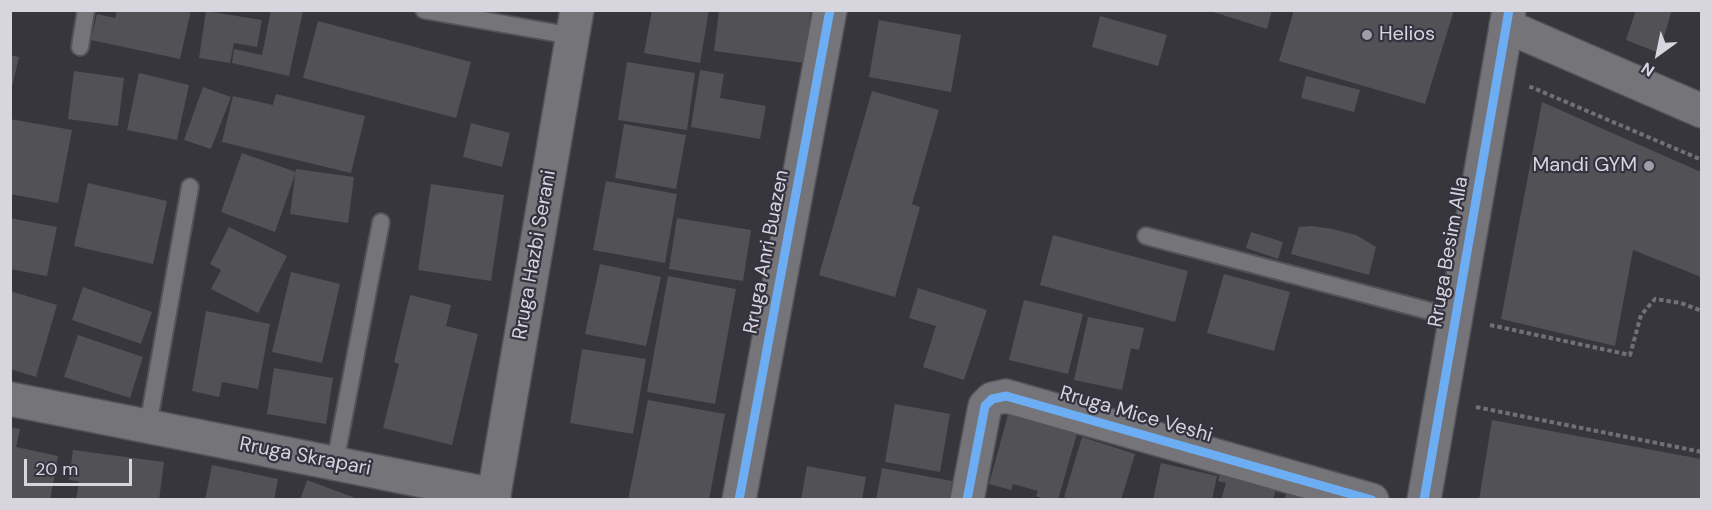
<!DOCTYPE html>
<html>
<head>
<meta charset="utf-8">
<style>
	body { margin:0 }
	#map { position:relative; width:1712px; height:510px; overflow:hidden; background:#37363d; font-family:"DM Sans",sans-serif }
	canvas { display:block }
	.frame { position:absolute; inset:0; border:12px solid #d7d6df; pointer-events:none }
	.north { position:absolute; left:1628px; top:24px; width:60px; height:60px; -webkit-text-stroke:4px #353340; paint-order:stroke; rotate:213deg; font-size:16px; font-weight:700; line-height:24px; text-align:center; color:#d7d6df }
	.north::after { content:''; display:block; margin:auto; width:21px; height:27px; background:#d7d6df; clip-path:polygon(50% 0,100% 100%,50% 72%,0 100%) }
	.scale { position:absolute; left:24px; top:459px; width:108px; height:27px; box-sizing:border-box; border:3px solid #d7d6df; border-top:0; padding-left:8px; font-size:18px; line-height:21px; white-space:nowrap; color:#d7d6df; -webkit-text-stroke:4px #353340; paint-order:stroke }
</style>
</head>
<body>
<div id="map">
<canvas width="1712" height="510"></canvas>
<div class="frame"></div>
<div class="north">N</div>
<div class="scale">20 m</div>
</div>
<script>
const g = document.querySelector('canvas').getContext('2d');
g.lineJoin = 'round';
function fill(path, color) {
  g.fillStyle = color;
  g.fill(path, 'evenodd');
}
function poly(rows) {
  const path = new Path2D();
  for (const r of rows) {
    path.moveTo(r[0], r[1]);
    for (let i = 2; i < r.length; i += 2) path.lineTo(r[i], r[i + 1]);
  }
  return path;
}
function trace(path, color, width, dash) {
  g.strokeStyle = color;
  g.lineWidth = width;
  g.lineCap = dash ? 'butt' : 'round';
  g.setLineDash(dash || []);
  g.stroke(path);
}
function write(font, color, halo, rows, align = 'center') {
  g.font = font + ' "DM Sans",sans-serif';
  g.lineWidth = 4.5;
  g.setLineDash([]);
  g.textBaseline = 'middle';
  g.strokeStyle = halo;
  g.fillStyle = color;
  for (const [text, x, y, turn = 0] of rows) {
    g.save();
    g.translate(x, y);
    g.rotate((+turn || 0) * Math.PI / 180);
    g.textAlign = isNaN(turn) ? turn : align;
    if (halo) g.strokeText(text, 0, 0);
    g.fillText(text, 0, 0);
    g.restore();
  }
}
const building = poly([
	[117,10,191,10,180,59,91,40,97,14,115,18],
	[271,10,303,11,289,76,232,63,234,49,262,55],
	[652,10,709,10,700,63,644,53],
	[719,10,811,10,804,63,714,51],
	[1207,10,1272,10,1267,29],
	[1294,10,1454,10,1425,104,1279,61],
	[1636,10,1672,10,1659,53,1626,40],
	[206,11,262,20,257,47,234,43,230,63,199,58],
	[1100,16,1167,35,1158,66,1092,47],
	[879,20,961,35,951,92,869,77],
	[318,21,471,62,456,118,303,78],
	[10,55,19,57,11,91,10,90],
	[627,62,695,73,687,130,618,120],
	[700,70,724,74,720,98,766,106,760,139,691,127],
	[74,71,124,78,118,126,68,119],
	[139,73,189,85,177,140,127,130],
	[1306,76,1360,90,1354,112,1301,98],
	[203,87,231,97,211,149,184,140],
	[872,91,939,110,912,204,920,207,895,297,819,275],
	[276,94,365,116,351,173,222,142,233,96,273,105],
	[1542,102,1701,172,1701,277,1633,250,1615,346,1501,319],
	[10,119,72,130,58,203,10,194],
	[471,123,510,133,502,167,463,157],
	[624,124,686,135,676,189,615,178],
	[242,153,296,172,275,232,221,212],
	[296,169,354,177,348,223,290,214],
	[606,181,677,194,665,263,593,250],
	[88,183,167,201,153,264,74,246],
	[431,184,504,195,491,281,418,270],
	[10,218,57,227,47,276,10,269],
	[677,218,751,230,743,281,669,269],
	[1312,226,1332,229,1356,235,1376,247,1369,275,1291,254,1299,227],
	[229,227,287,256,258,313,211,289,221,270,210,264],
	[1251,232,1283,242,1278,259,1246,248],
	[1053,235,1188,271,1175,322,1040,285],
	[600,264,661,277,646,346,585,334],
	[291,272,340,284,322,363,272,352],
	[1224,274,1290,292,1274,351,1207,333],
	[668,276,736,289,715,404,647,392],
	[83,287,152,312,141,344,72,320],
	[918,288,987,310,964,380,923,367,936,326,909,318],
	[10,291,57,305,36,377,10,369],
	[410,295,451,305,446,326,478,334,452,445,383,428,399,364,394,362],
	[1024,300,1083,314,1068,374,1009,360],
	[206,311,270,324,258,389,222,382,219,397,192,391],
	[1088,317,1144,328,1139,350,1131,348,1122,390,1074,380],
	[78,335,143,357,130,398,64,377],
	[582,349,646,359,633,434,570,423],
	[274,368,333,378,326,424,267,414],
	[648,400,725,414,709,500,628,500],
	[895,404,950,414,940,472,885,462],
	[1009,411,1078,430,1058,500,1047,500,1036,496,1038,491,1013,484,1011,490,989,484],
	[1492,420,1701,459,1701,500,1479,500],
	[10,427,20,429,16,447,58,456,50,500,10,500],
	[1082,437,1135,454,1121,500,1073,500,1064,497],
	[73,450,164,462,159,500,76,500,79,481,69,480],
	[1161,463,1217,476,1212,500,1153,500],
	[1222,463,1278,481,1273,500,1221,500,1226,483,1218,481],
	[212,465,278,479,274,500,205,500],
	[807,466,866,477,862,500,801,500],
	[882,468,952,481,949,500,876,500],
	[307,480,358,499,357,500,300,500],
	[1287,492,1309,499,1309,500,1284,500]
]);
const path = poly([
	[1531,89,1531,87,1702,160],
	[1490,325,1630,355,1641,315,1655,299,1681,303,1702,311],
	[1476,407,1702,452]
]);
const service = poly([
	[424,10,573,36],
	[80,47,86,10],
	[1146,236,1456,318],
	[148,426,190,187],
	[335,463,381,222]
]);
const minor = poly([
	[1506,26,1702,111],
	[10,399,494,495],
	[739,500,830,10],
	[967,500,985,406,992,399,1006,396,1372,500]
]);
const tertiary = poly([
	[493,500,577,10],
	[1424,500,1509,10]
]);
const cycleway = poly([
	[739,500,830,10],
	[967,500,985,406,992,399,1006,396,1372,500],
	[1424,500,1509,10]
]);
const markers = [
	[1367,35,6,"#9f9ea6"],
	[1649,166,6,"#9f9ea6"]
];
const poiNames = [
	["Helios",1379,35],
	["Mandi GYM",1637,166,"right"]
];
const streetNames = [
	["Rruga Anri Buazen",767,252,-79],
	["Rruga Besim Alla",1449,252,-80],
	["Rruga Hazbi Serani",535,255,-80],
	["Rruga Mice Veshi",1136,415,16],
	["Rruga Skrapari",305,457,11]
];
fill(building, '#515156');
trace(service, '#545359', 20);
trace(minor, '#545359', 36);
trace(tertiary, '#545359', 36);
trace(path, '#717075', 4, [4.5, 3]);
trace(service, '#747479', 16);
trace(minor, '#747479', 33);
trace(tertiary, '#747479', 33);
trace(cycleway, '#6dadf4', 9);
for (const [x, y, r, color] of markers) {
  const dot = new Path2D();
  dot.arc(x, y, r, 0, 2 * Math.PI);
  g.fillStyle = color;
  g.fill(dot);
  trace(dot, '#353340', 2);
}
write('20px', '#d7d6df', '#353340', poiNames, 'left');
write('20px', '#d7d6df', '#353340', streetNames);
</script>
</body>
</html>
